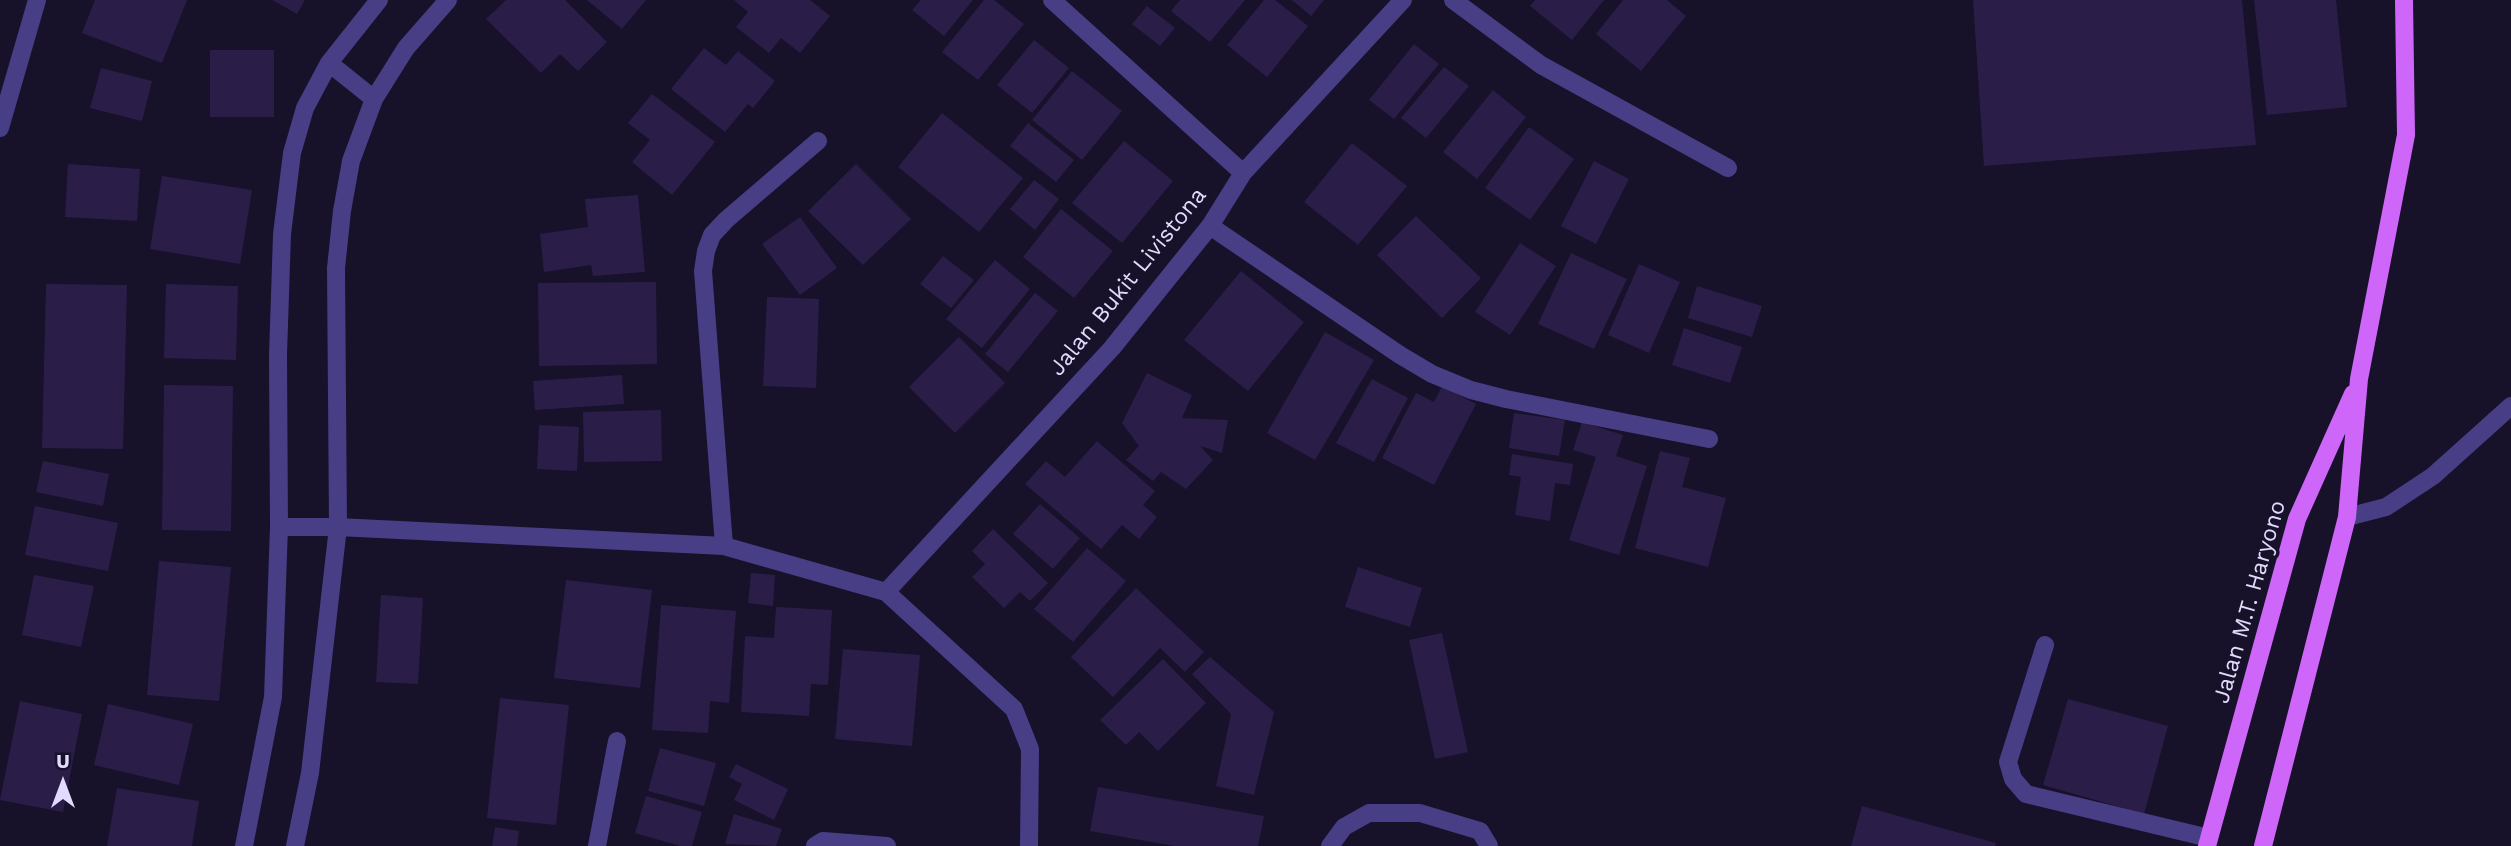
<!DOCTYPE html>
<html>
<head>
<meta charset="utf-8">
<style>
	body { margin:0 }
	#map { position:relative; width:2511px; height:846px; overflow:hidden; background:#171129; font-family:"Work Sans",sans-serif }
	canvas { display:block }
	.north { position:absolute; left:28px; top:748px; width:70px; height:70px; -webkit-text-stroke:5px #171129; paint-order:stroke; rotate:0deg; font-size:19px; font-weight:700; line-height:28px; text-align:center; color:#e2dbfe }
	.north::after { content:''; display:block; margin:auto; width:24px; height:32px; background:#e2dbfe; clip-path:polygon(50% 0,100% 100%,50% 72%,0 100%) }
</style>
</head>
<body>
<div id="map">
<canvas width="2511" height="846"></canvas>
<div class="north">U</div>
</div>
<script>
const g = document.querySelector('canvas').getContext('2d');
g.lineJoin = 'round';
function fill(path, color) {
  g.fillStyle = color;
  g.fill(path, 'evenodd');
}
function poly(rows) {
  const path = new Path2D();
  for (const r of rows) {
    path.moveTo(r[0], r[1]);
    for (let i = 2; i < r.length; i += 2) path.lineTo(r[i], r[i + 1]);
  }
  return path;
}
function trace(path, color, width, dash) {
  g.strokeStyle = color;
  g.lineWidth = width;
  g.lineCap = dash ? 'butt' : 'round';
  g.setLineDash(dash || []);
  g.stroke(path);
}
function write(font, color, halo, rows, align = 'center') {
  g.font = font + ' "Work Sans",sans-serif';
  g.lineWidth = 7;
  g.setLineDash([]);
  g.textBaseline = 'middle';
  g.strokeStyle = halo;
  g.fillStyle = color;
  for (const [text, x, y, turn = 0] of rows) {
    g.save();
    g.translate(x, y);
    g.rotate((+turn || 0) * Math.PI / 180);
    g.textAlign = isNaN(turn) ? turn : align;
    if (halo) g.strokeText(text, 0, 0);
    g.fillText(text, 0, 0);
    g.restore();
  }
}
const building = poly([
	[95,0,187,0,162,63,82,33],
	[272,0,305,0,297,14],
	[506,0,565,0,607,42,578,71,560,54,541,73,486,19],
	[587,0,646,0,622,29],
	[734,0,810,0,830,16,800,53,781,38,769,53,736,27,748,12],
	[921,0,973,0,944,36,912,10],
	[984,0,994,0,1024,24,978,80,942,52],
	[1180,0,1245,0,1210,42,1171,11],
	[1264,0,1275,0,1308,26,1267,77,1227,45],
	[1292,0,1324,0,1311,16],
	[1535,0,1604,0,1572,40,1530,6],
	[1623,0,1667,0,1686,16,1641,71,1596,34],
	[1973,0,2242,0,2256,145,1984,166],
	[2254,0,2336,0,2347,107,2267,115],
	[1147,6,1175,28,1160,46,1132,24],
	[1034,40,1069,68,1032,113,997,85],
	[1414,44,1439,64,1394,119,1369,100],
	[704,48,726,65,738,51,775,81,753,108,748,104,725,132,671,89],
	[210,50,274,50,274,117,210,117],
	[1444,67,1469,86,1426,138,1401,118],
	[101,68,152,81,142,121,90,108],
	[1072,71,1122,111,1082,160,1032,120],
	[1493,90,1526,117,1477,179,1443,152],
	[652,94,715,142,672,195,632,162,650,140,628,123],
	[942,113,1023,178,979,232,898,167],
	[1028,123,1074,160,1056,182,1010,146],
	[1529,127,1574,159,1530,220,1485,188],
	[1124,141,1173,181,1122,243,1072,203],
	[1352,143,1407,186,1358,245,1304,202],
	[1594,161,1629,179,1596,244,1561,226],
	[68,164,140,169,137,221,65,217],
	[856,164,911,219,863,265,808,211],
	[162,176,252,190,240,264,150,249],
	[1034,180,1059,199,1035,230,1010,209],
	[638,195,645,272,593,276,591,265,544,272,540,234,588,227,585,199],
	[1061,209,1113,251,1074,298,1023,257],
	[1416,216,1481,278,1442,318,1377,255],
	[800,217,837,268,800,295,762,244],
	[1520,243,1556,266,1510,335,1475,312],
	[1571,253,1627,279,1594,349,1538,324],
	[943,256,974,280,951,308,920,284],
	[995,260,1030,289,982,348,946,319],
	[1639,264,1680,282,1649,353,1608,335],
	[1241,271,1304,322,1248,391,1184,340],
	[656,282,657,364,539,366,538,283],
	[46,284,127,285,123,449,42,448],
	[166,284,238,286,236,360,164,358],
	[1697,286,1762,306,1752,337,1688,318],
	[1035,293,1058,311,1008,372,985,354],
	[767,297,819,299,816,388,763,386],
	[1684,328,1742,347,1730,383,1672,365],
	[1325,332,1374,360,1315,460,1267,433],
	[959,337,1005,383,955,433,909,387],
	[1147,373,1192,395,1182,418,1228,420,1222,453,1200,446,1213,460,1186,489,1161,472,1153,481,1126,460,1139,446,1122,423],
	[622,375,624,404,535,410,533,381],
	[1372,379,1408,398,1374,462,1336,443],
	[164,385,233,386,231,531,162,530],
	[1442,386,1476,404,1434,485,1382,458,1416,393,1434,402],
	[661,410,662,461,584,462,583,412],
	[1514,413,1565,420,1559,456,1509,448],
	[1582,422,1623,435,1616,456,1647,466,1619,555,1569,540,1596,457,1573,450],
	[539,425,579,427,577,471,537,469],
	[1097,441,1155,491,1143,505,1157,517,1139,539,1122,525,1101,549,1025,484,1046,461,1065,477],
	[1660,451,1690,458,1682,487,1726,498,1708,567,1635,548],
	[1512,454,1573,464,1570,485,1555,483,1550,521,1515,515,1521,477,1509,475],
	[43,461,109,474,103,506,36,492],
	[1040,504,1080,538,1053,569,1013,534],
	[35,506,118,523,108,571,25,555],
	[993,529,1048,583,1030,601,1020,592,1004,608,972,577,985,564,972,551],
	[1087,548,1126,581,1073,642,1034,609],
	[159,561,231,567,219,701,147,695],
	[1358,567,1422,588,1410,627,1345,607],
	[751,573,775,575,773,606,748,603],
	[34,575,94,586,81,647,22,635],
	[566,580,652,590,640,688,554,678],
	[1136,588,1204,652,1185,672,1160,648,1113,697,1071,657],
	[381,595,423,598,418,684,376,682],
	[661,605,736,611,729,703,710,701,708,733,652,730],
	[776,607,832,610,828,685,811,684,809,716,741,712,745,636,774,638],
	[1442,633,1468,752,1435,759,1409,640],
	[843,649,920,655,912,746,835,739],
	[1210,657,1274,712,1254,795,1216,786,1231,714,1192,674],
	[1163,659,1206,703,1158,751,1139,732,1126,745,1100,720],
	[500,698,569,705,556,825,487,818],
	[2068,699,2168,726,2144,814,2043,785],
	[20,701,82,714,63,812,0,800],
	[108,704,193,724,179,785,94,765],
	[660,748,716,763,704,806,648,791],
	[736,764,788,789,774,820,734,800,742,784,729,777],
	[1098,787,1264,816,1258,846,1174,846,1090,831],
	[117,788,199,801,192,846,107,846],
	[646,796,702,812,692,846,680,846,635,833],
	[1862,806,1996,843,1995,846,1851,846],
	[734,814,782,829,776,846,725,844],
	[495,827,519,831,517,846,492,846]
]);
const minor = poly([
	[1052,0,1243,173],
	[1453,0,1541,65,1728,168],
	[329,63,374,99],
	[0,128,37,0],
	[1210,226,1400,355,1432,374,1471,390,1506,399,1709,439],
	[2347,517,2386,507,2433,476,2511,406],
	[279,527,338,527,724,546,886,592,1014,709,1030,749,1029,846],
	[724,546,703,271,706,251,712,235,726,220,818,141],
	[886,592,1112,348,1210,226,1243,173,1403,0],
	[2045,645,2008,762,2013,779,2026,794,2209,838],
	[244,846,273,697,279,527,278,355,282,234,292,153,305,108,329,63,379,0],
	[295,846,310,773,338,527,336,268,342,211,351,161,374,99,406,48,448,0],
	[597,846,617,741],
	[815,846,823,841,887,846],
	[1330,846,1344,827,1369,813,1420,813,1480,831,1489,846]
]);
const major = poly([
	[2207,846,2297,519,2353,394],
	[2263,846,2347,517,2359,379,2406,135,2404,0]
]);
const streetNames = [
	["Jalan Bukit Livistona",1128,282,-51],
	["Jalan M.T. Haryono",2250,602,-74]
];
fill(building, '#2a1e49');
trace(minor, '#473e86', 18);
trace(major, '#cf66fa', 18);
write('23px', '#e2dbfe', '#171129', streetNames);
</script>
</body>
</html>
